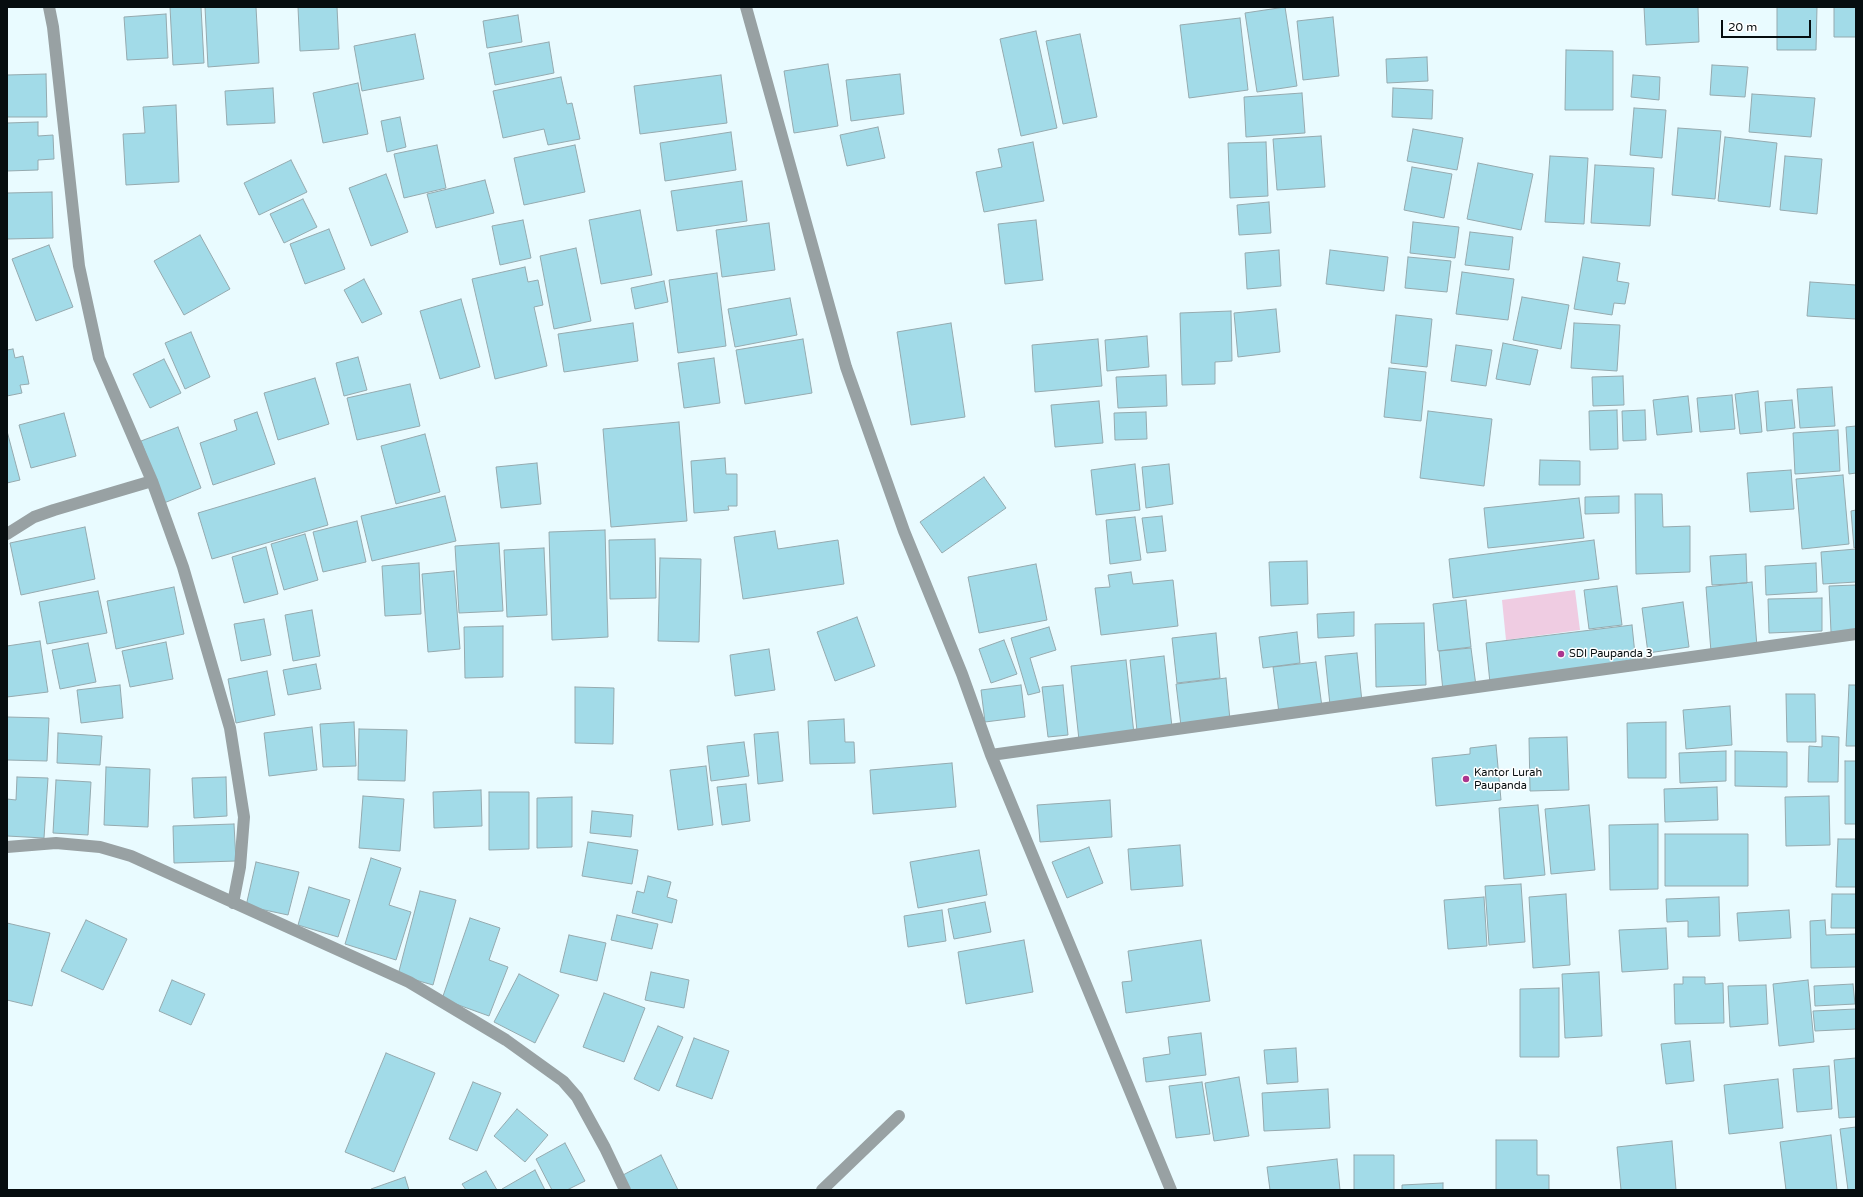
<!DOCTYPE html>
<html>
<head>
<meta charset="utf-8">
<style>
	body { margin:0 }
	#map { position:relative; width:1863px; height:1197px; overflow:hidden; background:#e9fbff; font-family:"Varela Round",sans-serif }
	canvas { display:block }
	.frame { position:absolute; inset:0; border:8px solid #060d0f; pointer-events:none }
	.scale { position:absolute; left:1721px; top:20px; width:90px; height:18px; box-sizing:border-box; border:2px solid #060d0f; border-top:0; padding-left:5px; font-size:12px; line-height:14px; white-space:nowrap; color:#060d0f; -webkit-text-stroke:3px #fff; paint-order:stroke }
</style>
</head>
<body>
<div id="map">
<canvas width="1863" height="1197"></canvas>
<div class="frame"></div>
<div class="scale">20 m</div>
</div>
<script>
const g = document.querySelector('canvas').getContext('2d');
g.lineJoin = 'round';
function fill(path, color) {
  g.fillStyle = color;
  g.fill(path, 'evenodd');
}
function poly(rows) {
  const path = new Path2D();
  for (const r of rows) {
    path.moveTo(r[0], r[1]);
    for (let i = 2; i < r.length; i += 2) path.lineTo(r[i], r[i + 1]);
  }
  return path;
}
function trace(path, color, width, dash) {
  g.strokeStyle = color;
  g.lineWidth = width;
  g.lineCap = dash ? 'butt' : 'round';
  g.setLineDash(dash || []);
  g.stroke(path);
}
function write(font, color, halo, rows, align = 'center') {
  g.font = font + ' "Varela Round",sans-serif';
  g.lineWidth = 3;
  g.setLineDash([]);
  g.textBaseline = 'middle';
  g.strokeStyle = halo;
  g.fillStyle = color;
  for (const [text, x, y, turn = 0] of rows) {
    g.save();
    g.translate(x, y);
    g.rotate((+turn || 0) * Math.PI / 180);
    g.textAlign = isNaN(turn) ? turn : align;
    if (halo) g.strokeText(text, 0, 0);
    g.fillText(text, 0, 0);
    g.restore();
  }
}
const green = poly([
	[1575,590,1580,630,1506,640,1502,600]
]);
const building = poly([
	[170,7,201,7,204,63,173,65,170,7],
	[205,7,256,7,259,63,208,67,205,7],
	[298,7,337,7,339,49,300,51,298,7],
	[1285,7,1297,86,1257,92,1245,13,1285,7],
	[1644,7,1698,7,1699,42,1646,45,1644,7],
	[1777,7,1817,7,1816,50,1777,50,1777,7],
	[1834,7,1856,7,1856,37,1834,37,1834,7],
	[166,14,168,58,127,60,124,17,166,14],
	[518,15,522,42,487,48,483,21,518,15],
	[1333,17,1339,76,1303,80,1297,21,1333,17],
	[1240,18,1248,90,1189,98,1180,25,1240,18],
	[1036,31,1057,128,1021,136,1000,39,1036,31],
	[415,34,424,79,362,91,354,46,415,34],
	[1080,34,1097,117,1063,124,1046,41,1080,34],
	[549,42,554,73,495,85,489,53,549,42],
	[1566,50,1613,51,1613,110,1565,110,1566,50],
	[1427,57,1428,81,1387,83,1386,59,1427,57],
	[828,64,838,126,794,133,784,71,828,64],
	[1712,65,1748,67,1745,97,1710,95,1712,65],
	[46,74,47,117,7,117,7,75,46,74],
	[900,74,904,114,851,121,846,80,900,74],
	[721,75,727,123,640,134,634,86,721,75],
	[1633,75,1660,77,1659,100,1631,97,1633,75],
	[561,77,567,104,572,103,580,139,548,145,544,129,503,138,493,91,561,77],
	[358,83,368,134,323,143,313,93,358,83],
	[273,88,275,123,227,125,225,91,273,88],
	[1393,88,1433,90,1432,119,1392,117,1393,88],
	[1302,93,1305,133,1246,137,1244,97,1302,93],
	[1752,94,1815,98,1811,137,1749,132,1752,94],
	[176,105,179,182,126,185,123,134,145,133,143,107,176,105],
	[1634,108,1666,110,1662,158,1630,155,1634,108],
	[400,117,406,147,387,152,381,121,400,117],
	[38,122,38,136,53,135,54,159,38,160,38,170,7,171,7,123,38,122],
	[878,127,885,158,847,166,840,135,878,127],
	[1678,128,1721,131,1715,199,1672,195,1678,128],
	[1413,129,1463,138,1457,170,1407,161,1413,129],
	[731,132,736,170,665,181,660,143,731,132],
	[1321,136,1325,187,1277,190,1273,139,1321,136],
	[1725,137,1777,143,1770,207,1718,201,1725,137],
	[1033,142,1044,201,984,212,976,172,1002,167,998,149,1033,142],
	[1266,142,1268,196,1230,198,1228,143,1266,142],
	[437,145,446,188,404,198,394,154,437,145],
	[575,145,585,192,524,205,514,158,575,145],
	[1550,156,1588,158,1584,224,1545,222,1550,156],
	[1785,156,1822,159,1817,214,1780,210,1785,156],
	[291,160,307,192,259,215,244,183,291,160],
	[1478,163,1533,174,1521,230,1467,219,1478,163],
	[1595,165,1654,168,1650,226,1591,223,1595,165],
	[1412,167,1452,174,1444,218,1404,210,1412,167],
	[386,174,408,232,371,246,349,188,386,174],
	[485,180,494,213,436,228,427,194,485,180],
	[742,181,747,221,677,231,671,191,742,181],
	[52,192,53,238,7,239,7,193,52,192],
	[303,199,317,227,284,243,270,214,303,199],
	[1269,202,1271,233,1239,235,1237,205,1269,202],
	[640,210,652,275,601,284,589,220,640,210],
	[523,220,531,258,500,265,492,226,523,220],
	[1036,220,1043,280,1005,284,998,224,1036,220],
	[1413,222,1459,227,1455,258,1410,253,1413,222],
	[769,223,775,270,722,277,716,230,769,223],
	[329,229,345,269,305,284,290,244,329,229],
	[1470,232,1513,237,1509,270,1465,265,1470,232],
	[200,235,230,289,184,315,154,261,200,235],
	[49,245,73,307,36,321,12,259,49,245],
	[576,248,591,321,554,329,540,256,576,248],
	[1279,250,1281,286,1247,289,1245,253,1279,250],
	[1330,250,1388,257,1384,291,1326,284,1330,250],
	[1408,257,1451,261,1447,292,1405,288,1408,257],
	[1583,257,1620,263,1617,281,1629,283,1625,304,1614,303,1612,315,1574,309,1583,257],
	[525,267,528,282,538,280,543,305,534,307,547,366,495,379,472,279,525,267],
	[1462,272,1514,279,1508,320,1456,314,1462,272],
	[717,273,726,346,678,353,669,280,717,273],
	[364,279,382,314,362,323,344,290,364,279],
	[664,281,668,302,635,309,631,288,664,281],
	[1810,282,1856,285,1856,319,1807,316,1810,282],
	[1522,297,1569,305,1561,349,1513,340,1522,297],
	[790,298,797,335,735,347,728,309,790,298],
	[461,299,480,367,440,379,420,311,461,299],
	[1276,309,1280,352,1238,357,1234,313,1276,309],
	[1231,311,1232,361,1215,362,1215,384,1182,385,1180,313,1231,311],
	[1396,315,1432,319,1427,367,1391,363,1396,315],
	[633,323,638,361,564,372,558,334,633,323],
	[951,323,965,417,911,425,897,332,951,323],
	[1574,323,1620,325,1617,371,1571,368,1574,323],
	[191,332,210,377,185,389,165,343,191,332],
	[1147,336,1149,367,1107,371,1105,340,1147,336],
	[803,339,812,393,745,404,736,350,803,339],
	[1098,339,1102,386,1035,392,1032,345,1098,339],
	[1503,343,1538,350,1530,385,1496,379,1503,343],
	[1456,345,1492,350,1486,386,1451,381,1456,345],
	[13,349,15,358,23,356,29,384,20,385,22,393,7,396,7,350,13,349],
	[358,357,367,390,344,396,336,363,358,357],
	[714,358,720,403,684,408,678,363,714,358],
	[164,359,181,393,150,408,133,374,164,359],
	[1389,368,1426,372,1421,421,1384,417,1389,368],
	[1166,375,1167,406,1118,408,1116,377,1166,375],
	[1623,376,1624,405,1593,406,1592,377,1623,376],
	[315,378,329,424,278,440,264,393,315,378],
	[410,384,420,426,357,440,347,398,410,384],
	[1832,387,1835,426,1800,428,1797,389,1832,387],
	[1758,391,1762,432,1740,434,1735,394,1758,391],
	[1732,395,1735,429,1700,432,1697,398,1732,395],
	[1688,396,1692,432,1657,435,1653,400,1688,396],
	[1792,400,1795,428,1767,431,1765,402,1792,400],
	[1099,401,1103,443,1055,447,1051,405,1099,401],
	[1617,410,1618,449,1590,450,1589,411,1617,410],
	[1645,410,1646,440,1623,441,1622,411,1645,410],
	[1428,411,1492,419,1484,486,1420,478,1428,411],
	[257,412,275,464,213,485,200,443,237,430,234,420,257,412],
	[1146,412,1147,439,1115,440,1114,413,1146,412],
	[64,413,76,456,31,468,19,425,64,413],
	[679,422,687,521,611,527,603,429,679,422],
	[1856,426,1856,473,1849,474,1846,427,1856,426],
	[178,427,201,488,164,503,141,441,178,427],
	[1838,430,1840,471,1795,474,1793,433,1838,430],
	[7,431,20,480,7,483,7,431],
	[425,434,440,492,396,504,381,446,425,434],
	[725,458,726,474,737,474,737,506,728,506,729,510,694,513,691,461,725,458],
	[1540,460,1580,461,1580,485,1539,485,1540,460],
	[537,463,541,504,501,508,496,467,537,463],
	[1135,464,1140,510,1096,515,1091,470,1135,464],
	[1169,464,1173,504,1146,508,1142,467,1169,464],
	[1791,470,1794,509,1750,512,1747,473,1791,470],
	[1843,475,1849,544,1802,549,1796,479,1843,475],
	[984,477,1006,508,942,553,920,522,984,477],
	[315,478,328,525,212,559,198,513,315,478],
	[1635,494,1662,494,1663,527,1690,526,1690,572,1636,574,1635,494],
	[445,496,456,541,372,561,361,516,445,496],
	[1619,496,1619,513,1585,514,1585,497,1619,496],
	[1579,498,1584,538,1488,548,1484,508,1579,498],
	[1856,510,1856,547,1854,548,1851,511,1856,510],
	[1162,516,1166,551,1147,553,1142,518,1162,516],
	[1135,517,1141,560,1110,564,1106,520,1135,517],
	[357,521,366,562,323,572,313,532,357,521],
	[85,527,95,579,21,595,10,543,85,527],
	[605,530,608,637,552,640,549,532,605,530],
	[775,531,778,549,838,540,844,584,743,599,734,537,775,531],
	[305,534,318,580,284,590,271,544,305,534],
	[655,539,656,598,610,599,609,540,655,539],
	[1594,540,1599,579,1453,598,1449,559,1594,540],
	[499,543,503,611,459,613,455,546,499,543],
	[266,547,278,594,244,603,232,557,266,547],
	[544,548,547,615,507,617,504,550,544,548],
	[1856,549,1856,582,1823,584,1821,552,1856,549],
	[1746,554,1747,583,1712,585,1710,556,1746,554],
	[660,558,701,559,699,642,658,641,660,558],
	[1307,561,1308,604,1271,606,1269,562,1307,561],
	[419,563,421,614,385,616,382,566,419,563],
	[1816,563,1817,592,1766,595,1765,566,1816,563],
	[1036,564,1047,620,979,633,968,577,1036,564],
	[454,571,460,649,428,652,422,574,454,571],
	[1131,572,1133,584,1173,580,1178,626,1101,635,1095,588,1110,587,1108,575,1131,572],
	[1752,582,1757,647,1711,652,1706,587,1752,582],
	[1856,585,1856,631,1831,632,1829,586,1856,585],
	[1617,586,1622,625,1589,629,1584,590,1617,586],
	[174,587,184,634,116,649,107,601,174,587],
	[98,591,107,633,47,644,39,602,98,591],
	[1822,598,1822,631,1769,633,1768,599,1822,598],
	[1466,600,1471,647,1438,651,1433,604,1466,600],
	[1683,602,1689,647,1648,653,1642,608,1683,602],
	[312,610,320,656,293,661,285,615,312,610],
	[1354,612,1354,636,1318,638,1317,614,1354,612],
	[857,617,875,666,835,681,817,632,857,617],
	[264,619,271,655,241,661,234,624,264,619],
	[1424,623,1426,685,1376,687,1375,624,1424,623],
	[1632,625,1636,664,1490,683,1486,643,1632,625],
	[503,626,503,677,465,678,464,627,503,626],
	[1049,627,1056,650,1030,658,1040,692,1028,695,1011,638,1049,627],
	[1297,632,1300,663,1263,668,1259,637,1297,632],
	[1216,633,1220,678,1177,683,1172,638,1216,633],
	[1004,640,1017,674,991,683,979,649,1004,640],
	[40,641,48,692,7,697,7,646,40,641],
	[166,642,173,679,130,687,122,651,166,642],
	[88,643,96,682,60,689,52,650,88,643],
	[1471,648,1476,686,1443,691,1439,651,1471,648],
	[769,649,775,690,735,696,730,655,769,649],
	[1357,653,1362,702,1330,705,1325,656,1357,653],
	[1164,656,1172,727,1137,731,1130,660,1164,656],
	[1126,660,1134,734,1079,740,1071,666,1126,660],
	[1316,662,1322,707,1279,713,1273,667,1316,662],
	[316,664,321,689,288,695,283,670,316,664],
	[267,671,275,715,236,723,228,679,267,671],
	[1226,678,1230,720,1181,726,1176,684,1226,678],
	[120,685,123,718,81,723,77,690,120,685],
	[1021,685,1025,717,985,722,981,690,1021,685],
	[1063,685,1068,735,1048,737,1042,687,1063,685],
	[1849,685,1856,685,1856,746,1846,746,1849,685],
	[575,687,614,688,613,744,575,743,575,687],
	[1786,694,1815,694,1816,742,1787,742,1786,694],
	[1730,706,1732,745,1686,749,1683,710,1730,706],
	[7,717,49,718,47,761,7,760,7,717],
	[844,719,845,742,854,742,855,763,810,764,808,721,844,719],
	[354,722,356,766,323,767,320,724,354,722],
	[1666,722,1666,778,1628,778,1627,723,1666,722],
	[312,727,317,770,269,776,264,733,312,727],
	[359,729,407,730,405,781,358,780,359,729],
	[778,732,783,781,758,784,754,734,778,732],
	[58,733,102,736,100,765,57,763,58,733],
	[1822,736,1839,737,1838,782,1808,782,1809,746,1822,747,1822,736],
	[1567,737,1569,790,1530,791,1529,738,1567,737],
	[744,742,749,776,711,781,707,746,744,742],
	[1496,745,1501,800,1436,806,1432,758,1470,754,1470,748,1496,745],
	[1726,751,1726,781,1680,783,1679,753,1726,751],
	[1735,751,1787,752,1787,787,1735,786,1735,751],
	[1845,761,1856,761,1856,824,1845,824,1845,761],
	[952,763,956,807,873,814,870,770,952,763],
	[706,766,713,825,678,830,670,770,706,766],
	[106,767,150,769,148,827,104,825,106,767],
	[17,777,48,778,44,838,7,836,7,799,16,800,17,777],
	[226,777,227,816,194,818,192,778,226,777],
	[56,780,91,782,88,835,53,833,56,780],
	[746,784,750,821,722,825,717,787,746,784],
	[1717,787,1718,820,1665,822,1664,789,1717,787],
	[481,790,482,826,434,828,433,792,481,790],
	[489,792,529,792,529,849,489,850,489,792],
	[363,796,404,799,400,851,359,848,363,796],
	[1829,796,1830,845,1786,846,1785,797,1829,796],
	[572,797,572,847,537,848,537,798,572,797],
	[1110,800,1112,837,1040,842,1037,805,1110,800],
	[1538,805,1545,875,1504,879,1499,808,1538,805],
	[1589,805,1595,870,1551,874,1545,809,1589,805],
	[592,811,633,815,631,837,590,833,592,811],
	[234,824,236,861,174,863,173,826,234,824],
	[1658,824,1658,889,1610,890,1609,825,1658,824],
	[1665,834,1748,834,1748,886,1665,886,1665,834],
	[1838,839,1856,839,1856,887,1836,887,1838,839],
	[588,842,638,850,632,884,582,876,588,842],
	[1180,845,1183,886,1131,890,1128,849,1180,845],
	[1089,847,1103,883,1067,898,1052,862,1089,847],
	[979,850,987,895,918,908,910,862,979,850],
	[371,858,401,868,389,905,411,912,396,960,345,944,371,858],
	[256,862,299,872,288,915,246,906,256,862],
	[648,876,671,882,667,897,677,900,672,923,632,913,637,891,644,893,648,876],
	[1521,884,1525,942,1489,945,1485,886,1521,884],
	[309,887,350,900,338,937,298,925,309,887],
	[420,891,456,900,433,985,398,975,420,891],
	[1566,894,1570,965,1533,968,1529,897,1566,894],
	[1832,894,1856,894,1856,928,1831,928,1832,894],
	[1484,897,1487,946,1448,949,1444,900,1484,897],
	[1719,897,1720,936,1688,937,1688,921,1667,922,1666,899,1719,897],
	[985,902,991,932,954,939,948,909,985,902],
	[942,910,946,941,908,947,904,916,942,910],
	[1789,910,1791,938,1739,941,1737,913,1789,910],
	[617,915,658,924,652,949,611,940,617,915],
	[470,918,500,928,489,960,508,967,489,1016,442,999,470,918],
	[86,920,127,939,103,990,61,971,86,920],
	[1825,920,1826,935,1856,934,1856,967,1811,968,1810,921,1825,920],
	[7,923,50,933,32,1006,7,1000,7,923],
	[1666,928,1668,969,1622,972,1619,930,1666,928],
	[569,935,606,943,597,981,560,972,569,935],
	[1024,940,1033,992,966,1004,958,952,1024,940],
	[1201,940,1210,1001,1126,1013,1122,982,1132,981,1128,951,1201,940],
	[651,972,689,980,684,1008,645,1000,651,972],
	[1599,972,1602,1036,1565,1038,1562,974,1599,972],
	[519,974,559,995,535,1043,494,1022,519,974],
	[1683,977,1705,977,1705,984,1723,983,1724,1023,1675,1024,1674,984,1683,984,1683,977],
	[172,980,205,994,191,1025,159,1011,172,980],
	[1808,980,1814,1042,1779,1046,1773,984,1808,980],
	[1853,984,1855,1004,1815,1006,1814,986,1853,984],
	[1766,985,1768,1024,1730,1027,1728,986,1766,985],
	[1559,988,1559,1057,1520,1057,1520,989,1559,988],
	[604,993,645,1008,624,1062,583,1047,604,993],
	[1856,1009,1856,1029,1815,1031,1813,1011,1856,1009],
	[658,1026,683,1037,659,1091,634,1079,658,1026],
	[1201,1033,1206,1075,1146,1082,1143,1058,1170,1054,1168,1037,1201,1033],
	[694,1038,729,1051,712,1099,676,1086,694,1038],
	[1690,1041,1694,1081,1666,1084,1661,1044,1690,1041],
	[1296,1048,1298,1082,1267,1084,1264,1050,1296,1048],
	[386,1053,435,1073,394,1172,345,1152,386,1053],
	[1856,1058,1856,1117,1839,1118,1834,1060,1856,1058],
	[1829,1066,1832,1109,1797,1112,1793,1069,1829,1066],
	[1239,1077,1249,1136,1214,1141,1205,1083,1239,1077],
	[1778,1079,1783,1128,1729,1134,1724,1085,1778,1079],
	[473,1082,501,1093,477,1151,449,1139,473,1082],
	[1202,1082,1210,1134,1176,1138,1169,1086,1202,1082],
	[1328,1089,1330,1128,1264,1131,1262,1093,1328,1089],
	[517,1109,548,1135,525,1162,494,1136,517,1109],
	[1856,1127,1856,1190,1848,1190,1840,1129,1856,1127],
	[1831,1135,1837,1190,1786,1190,1780,1142,1831,1135],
	[1496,1140,1537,1140,1537,1175,1549,1175,1549,1190,1496,1190,1496,1140],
	[1672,1141,1676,1190,1621,1190,1617,1147,1672,1141],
	[565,1143,585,1181,567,1190,552,1190,536,1159,565,1143],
	[661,1155,678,1190,630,1190,623,1175,661,1155],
	[1354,1155,1394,1155,1394,1190,1354,1190,1354,1155],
	[1337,1159,1340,1190,1270,1190,1267,1167,1337,1159],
	[535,1170,545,1190,502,1190,502,1189,535,1170],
	[486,1171,497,1190,466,1190,462,1184,486,1171],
	[405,1177,409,1190,371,1190,371,1189,405,1177],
	[1443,1183,1443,1190,1402,1190,1402,1185,1443,1183]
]);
const minor = poly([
	[49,7,53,27,79,266,99,358,152,481,183,567,230,728,244,817,240,867,233,903],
	[746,7,846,367,904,531,962,674,991,755,1171,1190],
	[7,534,34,517,54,510,152,481],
	[991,755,1856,634],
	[7,847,56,843,100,847,131,856,409,982,506,1040,563,1081,577,1097,605,1148,625,1190],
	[822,1190,899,1116]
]);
const markers = [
	[1561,654,4,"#ab368e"],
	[1466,779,4,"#ab368e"]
];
const poiNames = [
	["SDI Paupanda 3",1569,654],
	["Kantor Lurah",1474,773],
	["Paupanda",1474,786]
];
fill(green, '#efcce2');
fill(building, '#a2dbe8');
trace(building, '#95aaaf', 1);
trace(minor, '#98a1a3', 12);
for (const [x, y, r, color] of markers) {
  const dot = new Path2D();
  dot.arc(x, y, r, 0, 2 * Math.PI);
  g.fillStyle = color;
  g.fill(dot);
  trace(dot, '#fff', 1.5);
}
write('11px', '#060d0f', '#fff', poiNames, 'left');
</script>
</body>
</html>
